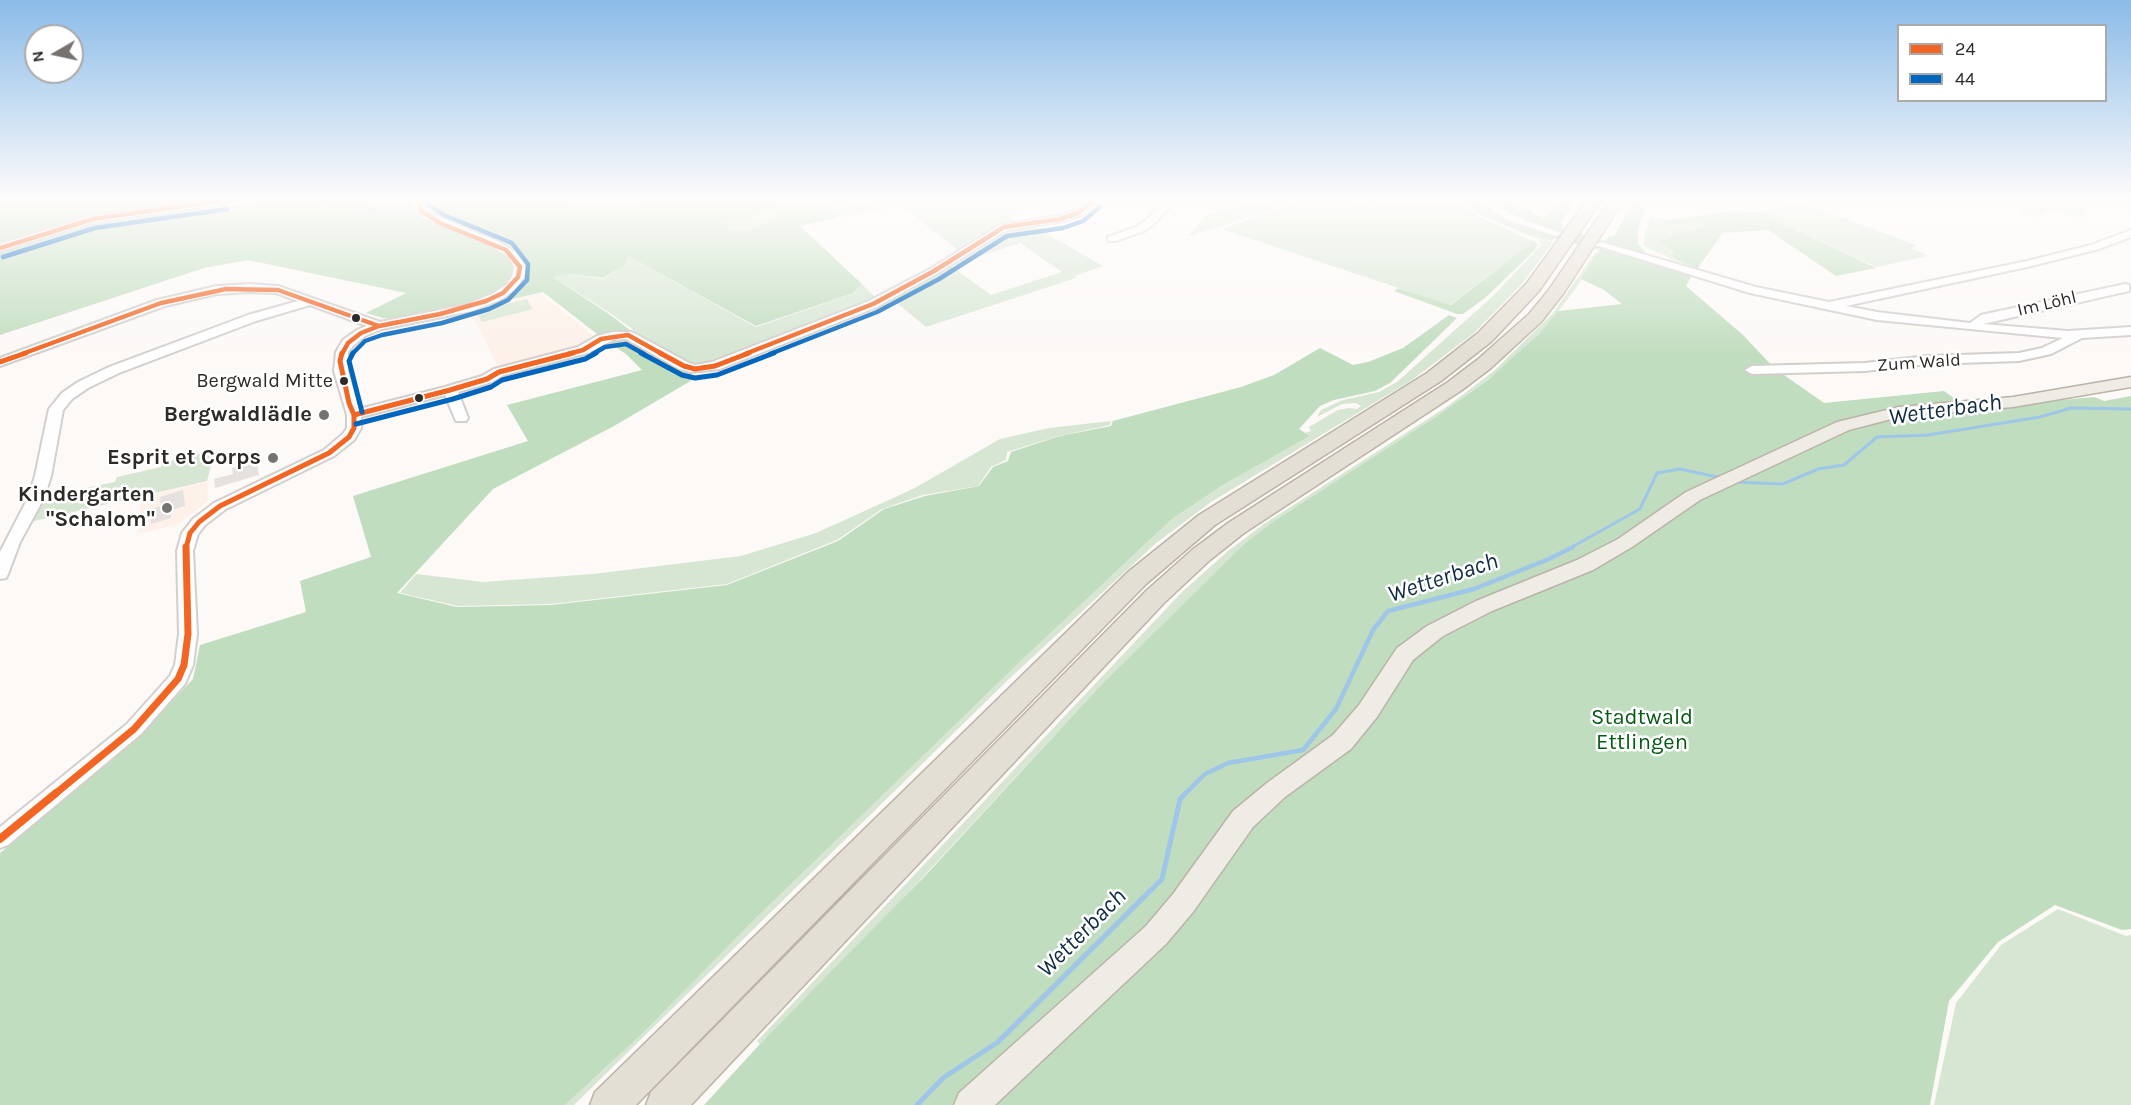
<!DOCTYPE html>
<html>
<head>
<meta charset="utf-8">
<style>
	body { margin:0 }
	#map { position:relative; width:2131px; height:1105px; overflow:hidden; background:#fcf9f7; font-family:Karla,sans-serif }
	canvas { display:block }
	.legend { position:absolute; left:1897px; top:24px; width:210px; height:78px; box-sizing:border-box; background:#fff; border:2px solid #abaaa9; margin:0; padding:8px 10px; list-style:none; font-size:18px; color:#2e2a27 }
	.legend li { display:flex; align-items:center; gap:12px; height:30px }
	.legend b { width:30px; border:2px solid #abaaa9 }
	.north { position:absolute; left:24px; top:24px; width:60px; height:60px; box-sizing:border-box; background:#fff; border:2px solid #abaaa9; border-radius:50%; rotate:261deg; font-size:16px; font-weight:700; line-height:24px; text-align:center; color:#2e2a27 }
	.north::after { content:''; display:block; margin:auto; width:21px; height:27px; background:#767270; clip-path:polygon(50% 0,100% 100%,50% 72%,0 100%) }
</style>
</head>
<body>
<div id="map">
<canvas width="2131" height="1105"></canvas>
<ul class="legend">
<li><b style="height:8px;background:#f26522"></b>24</li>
<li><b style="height:8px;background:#0065bd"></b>44</li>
</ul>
<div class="north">N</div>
</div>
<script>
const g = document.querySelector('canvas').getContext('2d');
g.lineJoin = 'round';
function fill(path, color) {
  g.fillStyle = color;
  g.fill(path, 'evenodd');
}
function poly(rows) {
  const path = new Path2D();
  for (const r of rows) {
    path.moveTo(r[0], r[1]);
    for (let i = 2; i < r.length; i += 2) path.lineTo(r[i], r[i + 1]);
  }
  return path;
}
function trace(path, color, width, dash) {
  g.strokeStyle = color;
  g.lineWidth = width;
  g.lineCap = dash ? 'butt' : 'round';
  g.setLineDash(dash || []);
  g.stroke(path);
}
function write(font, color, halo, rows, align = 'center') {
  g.font = font + ' Karla,sans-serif';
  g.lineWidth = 5;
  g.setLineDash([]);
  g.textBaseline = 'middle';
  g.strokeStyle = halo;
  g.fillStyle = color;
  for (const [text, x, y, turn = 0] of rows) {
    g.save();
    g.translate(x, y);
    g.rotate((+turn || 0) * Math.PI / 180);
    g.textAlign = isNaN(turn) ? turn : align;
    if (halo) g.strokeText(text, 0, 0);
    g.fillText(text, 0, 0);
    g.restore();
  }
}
const built = poly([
	[540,293,594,336,582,346,498,367,469,309],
	[207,482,208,501,179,524,137,534,141,497]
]);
const green = poly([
	[884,200,1023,200,1008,224,960,252,901,205,837,218,833,209],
	[1306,200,1462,205,1476,215,1533,241,1450,305,1224,230,1224,228],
	[2029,200,2090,200,2092,204,2082,218,2048,210,2037,218,2017,212,2023,209,2015,206],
	[1253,201,1272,206,1273,209,1187,237,1205,216],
	[1800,203,1896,237,1917,246,1912,248,1928,256,1876,267,1759,212],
	[759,212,776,212,780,217,752,230,730,230,726,226,728,222,749,220],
	[1650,217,1668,220,1664,223,1674,226,1693,222,1711,224,1709,226,1679,233,1659,242,1674,253,1672,258,1696,271,1644,246,1644,237],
	[1030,224,1103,266,1075,276,1076,278,926,327,891,298,1005,229],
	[1020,243,1062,272,991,295,951,266],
	[1530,236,1553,242,1522,284,1474,333,1412,380,1211,502,1155,544,1008,680,574,1105,565,1105,643,1033,754,920,1024,658,1172,519,1223,485,1310,436,1305,433,1311,431,1309,427,1338,410,1349,408,1357,409,1361,406,1356,403,1342,404,1317,417,1321,410,1343,400,1379,392,1397,382,1494,295,1529,258,1541,245,1538,239],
	[1595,253,1598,253,1576,288,1546,327,1502,369,1437,416,1274,521,1245,543,1099,687,863,942,760,1044,757,1041,1182,592,1228,551,1264,524,1448,406,1494,371,1553,313],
	[628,256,756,327,855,293,862,284,877,299,719,362,698,366,668,355,610,313,553,277,571,274,603,279,624,266],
	[527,299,533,309,482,322,476,311],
	[1111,421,1110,425,1059,436,1007,452,1006,460,991,467,978,486,923,495,882,509,837,540,727,584,551,604,458,606,400,593,416,574,483,582,593,574,741,556,816,533,913,489,1000,439,1049,428],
	[215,450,207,481,30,522,42,497,115,482,117,477,161,467,162,463],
	[2058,909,2126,936,2131,935,2131,1105,1934,1105,1956,1003,2001,945]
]);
const forest = poly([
	[0,200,215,200,157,214,237,207,268,200,828,201,836,218,800,226,862,284,854,293,756,326,628,256,624,266,603,278,571,274,553,277,609,314,694,379,614,426,493,489,397,593,457,607,551,605,727,585,838,541,884,509,925,496,979,486,993,467,1008,461,1011,452,1060,436,1111,426,1113,421,1241,387,1274,375,1320,348,1353,365,1368,362,1403,348,1449,315,1457,318,1390,383,1375,391,1334,400,1320,406,1299,429,1310,436,1223,485,1172,519,1024,658,754,920,643,1033,565,1105,0,1105,0,853,147,728,193,679,200,645,306,612,300,581,371,557,353,496,528,441,507,405,642,370,626,354,606,341,543,292,469,309,411,319,383,318,366,313,406,293,248,260,204,268,0,335],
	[759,212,776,212,780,217,752,230,730,230,726,226,727,222,749,220],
	[1463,200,1471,200,1501,215,1557,235,1552,241,1530,236,1479,214],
	[1486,200,1507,200,1544,218,1558,200,1577,200,1561,222,1563,226,1559,231,1515,216],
	[1634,200,1649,200,1638,228,1638,244,1645,252,1643,254,1604,243,1609,236,1614,236],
	[1731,211,1759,212,1876,268,1836,276,1768,230,1723,233,1697,269,1672,258,1674,252,1659,242,1679,233,1711,225,1698,222,1667,226,1664,223,1668,220],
	[1533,241,1538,244,1535,250,1485,298,1463,314,1457,314,1394,291,1398,288,1451,305],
	[1601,247,1693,273,1686,286,1743,335,1774,368,1824,403,1944,391,1970,409,2094,397,2104,401,2131,396,2131,929,2122,930,2055,905,1998,942,1949,1001,1930,1105,704,1105,760,1044,926,875,1099,687,1245,543,1274,521,1437,416,1489,379,1539,334,1558,311,1622,304,1604,290,1581,279]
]);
const streamFar3 = poly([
	[320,200,329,205,352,206,388,213],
	[0,253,36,240]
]);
const streamFar2 = poly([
	[1735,482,1783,484,1818,469,1844,465,1877,437,1928,435,2040,417,2071,408,2131,409],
	[1570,548,1640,509,1657,473,1680,469,1722,478]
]);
const streamFar1 = poly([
	[1185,794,1205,774,1228,763,1303,750,1336,709,1373,630,1388,611,1474,589,1549,559,1573,547]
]);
const stream = poly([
	[917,1105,943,1078,998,1042,1162,879,1180,799,1186,793]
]);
const building = poly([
	[257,462,259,475,215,488,214,479,233,474,232,468],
	[183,490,185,506,171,510,171,518,151,524,150,509,161,506,160,497]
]);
const minorTunnel = poly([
	[1556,233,1601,245]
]);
const minor = poly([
	[204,200,263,200,258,203,231,207,223,204,94,222,0,251,0,244,89,217,204,200],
	[413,200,423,200,422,205,431,214,499,242,517,253,526,267,524,277,514,291,500,300,472,311,382,329,365,336,353,346,348,352,348,371,359,409,445,387,482,376,494,369,578,347,597,336,613,332,632,332,689,363,695,365,712,362,869,301,930,269,1000,225,1058,216,1074,211,1089,200,1100,200,1082,215,1064,221,1007,230,938,273,877,307,720,369,690,372,679,369,626,339,613,340,588,353,504,375,492,382,458,392,468,418,466,421,456,421,445,395,361,417,361,428,354,440,334,456,226,509,205,525,198,534,193,551,197,634,193,665,185,684,141,734,8,845,0,848,0,827,127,724,170,676,175,665,179,634,177,551,182,533,193,519,214,503,324,450,343,434,347,428,347,415,334,371,336,352,343,340,357,330,367,326,310,305,256,321,119,373,88,388,72,399,63,410,51,476,44,498,20,542,8,574,6,578,0,579,0,552,28,498,35,476,49,409,62,393,78,382,109,367,248,315,298,301,276,293,249,292,217,294,165,306,0,366,0,358,157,300,217,286,249,284,278,286,380,322,465,305,492,294,506,285,512,277,514,267,509,257,491,246,423,218,412,205,413,200],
	[1165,200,1176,200,1154,224,1144,231,1116,241,1108,241,1108,237,1136,227,1146,220,1165,200],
	[1476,200,1488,200,1518,217,1561,233,1556,236,1510,221,1476,200],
	[2131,230,2131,237,2099,249,2027,267,1846,306,1877,312,1970,323,1981,315,2125,284,2129,285,2129,291,1983,324,2068,331,2131,327,2131,335,2082,338,2051,354,2019,361,1928,364,1865,371,1752,374,1745,370,1752,366,1865,363,1928,356,2019,353,2042,348,2063,338,1877,320,1750,293,1595,245,1601,242,1756,287,1829,302,2027,261,2091,245,2131,230]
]);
const major = poly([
	[2131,377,2131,387,2013,407,1899,417,1849,430,1700,500,1632,547,1593,570,1492,611,1443,636,1413,660,1377,717,1351,749,1285,797,1253,827,1193,912,1166,944,995,1105,954,1105,959,1093,1146,926,1173,894,1233,811,1267,783,1333,735,1359,705,1397,648,1427,626,1476,601,1577,560,1618,539,1686,492,1837,422,1899,407,2013,397,2131,377]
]);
const highway = poly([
	[1587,200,1602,200,1539,291,1492,341,1441,381,1215,525,1146,584,636,1105,590,1105,595,1092,1128,572,1199,515,1427,373,1478,333,1527,283,1587,200],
	[1610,200,1624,200,1563,294,1541,322,1491,368,1462,390,1244,533,1210,560,1164,603,691,1105,646,1105,651,1092,1146,591,1192,550,1228,523,1448,382,1477,360,1529,314,1548,291,1610,200]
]);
const bus1Far3 = poly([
	[0,248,93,219,226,200],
	[22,354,161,303,226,289,278,290,379,326,399,322],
	[342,354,348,343,361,333,379,326,440,314,486,301,503,293,518,277,520,267,506,250,440,223,421,211,418,200],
	[568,354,583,350,601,339,628,335,662,354],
	[745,354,873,304,934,271,1004,227,1060,219,1078,213,1095,200]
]);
const bus1Far2 = poly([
	[660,353,684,366,695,369,715,366,749,353],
	[0,362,26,353],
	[354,415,450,390,487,379,499,372,573,353],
	[186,548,190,533,199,522,220,506,329,453,349,437,354,428,354,415,349,403,340,361,342,353]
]);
const bus1Far1 = poly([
	[55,794,134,729,178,679,184,665,188,634,186,547]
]);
const bus1 = poly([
	[0,839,56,793]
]);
const bus2Far1 = poly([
	[3,257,95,228,227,209],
	[352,354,365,341,382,335,442,323,489,309,508,300,527,280,528,264,512,243,444,215,429,205,427,200],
	[593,354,605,347,626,344,644,354],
	[770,354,877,312,939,279,1007,236,1063,228,1083,221,1100,207]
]);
const bus2 = poly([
	[353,353,349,361,362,412],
	[641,353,682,375,695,378,717,375,774,353],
	[356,424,453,399,491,387,502,380,585,359,596,353]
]);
const markers = [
	[356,318,5,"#2e2a27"],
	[344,381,5,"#2e2a27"],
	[419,398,5,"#2e2a27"],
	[324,415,6,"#767270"],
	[273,458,6,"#767270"],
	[167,508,6,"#767270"]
];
const farStreetnames = [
	["Im Löhl",2047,304,-13],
	["Zum Wald",1919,363,-4]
];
const busNames = [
	["Bergwald Mitte",333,381]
];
const poiNames = [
	["Bergwaldlädle",312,415],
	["Esprit et Corps",261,458],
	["Kindergarten",155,495],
	["\"Schalom\"",155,520]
];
const parkNames = [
	["Stadtwald",1642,718],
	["Ettlingen",1642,743]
];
const waterNames = [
	["Wetterbach",1945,410,-8],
	["Wetterbach",1443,578,-18],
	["Wetterbach",1082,933,-45]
];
fill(built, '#fdf1e9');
fill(green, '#d6e6d3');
fill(forest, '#c1ddbf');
trace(streamFar3, '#9ec6e8', 2);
trace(streamFar2, '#9ec6e8', 3);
trace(streamFar1, '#9ec6e8', 4.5);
trace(stream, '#9ec6e8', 5);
fill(building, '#e5e1df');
trace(minorTunnel, '#d3d0cd', 11, [11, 6]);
trace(minor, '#d2cfcd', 4);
trace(major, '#bab3a7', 3);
trace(highway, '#bab3a7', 3);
fill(minor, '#fffefe');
fill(major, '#efebe5');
fill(highway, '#e4dfd4');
trace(bus1Far3, '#f26522', 4.5);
trace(bus1Far2, '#f26522', 5);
trace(bus1Far1, '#f26522', 7);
trace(bus1, '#f26522', 8);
trace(bus2Far1, '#0065bd', 4.5);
trace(bus2, '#0065bd', 5);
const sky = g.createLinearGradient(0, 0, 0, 355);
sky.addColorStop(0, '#8abbe8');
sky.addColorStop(0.56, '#fefcfb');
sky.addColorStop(1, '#fefcfb00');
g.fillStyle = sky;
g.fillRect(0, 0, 2131, 355);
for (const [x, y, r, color] of markers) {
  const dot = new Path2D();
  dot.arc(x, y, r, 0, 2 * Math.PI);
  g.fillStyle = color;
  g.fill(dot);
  trace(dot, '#fff', 2);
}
write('18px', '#2e2a27', '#fff', farStreetnames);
write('20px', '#2e2a27', '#fff', busNames, 'right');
write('bold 22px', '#2e2a27', '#fff', poiNames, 'right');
write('22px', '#075a16', '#fff', parkNames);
write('italic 24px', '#112b40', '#fff', waterNames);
</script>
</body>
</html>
